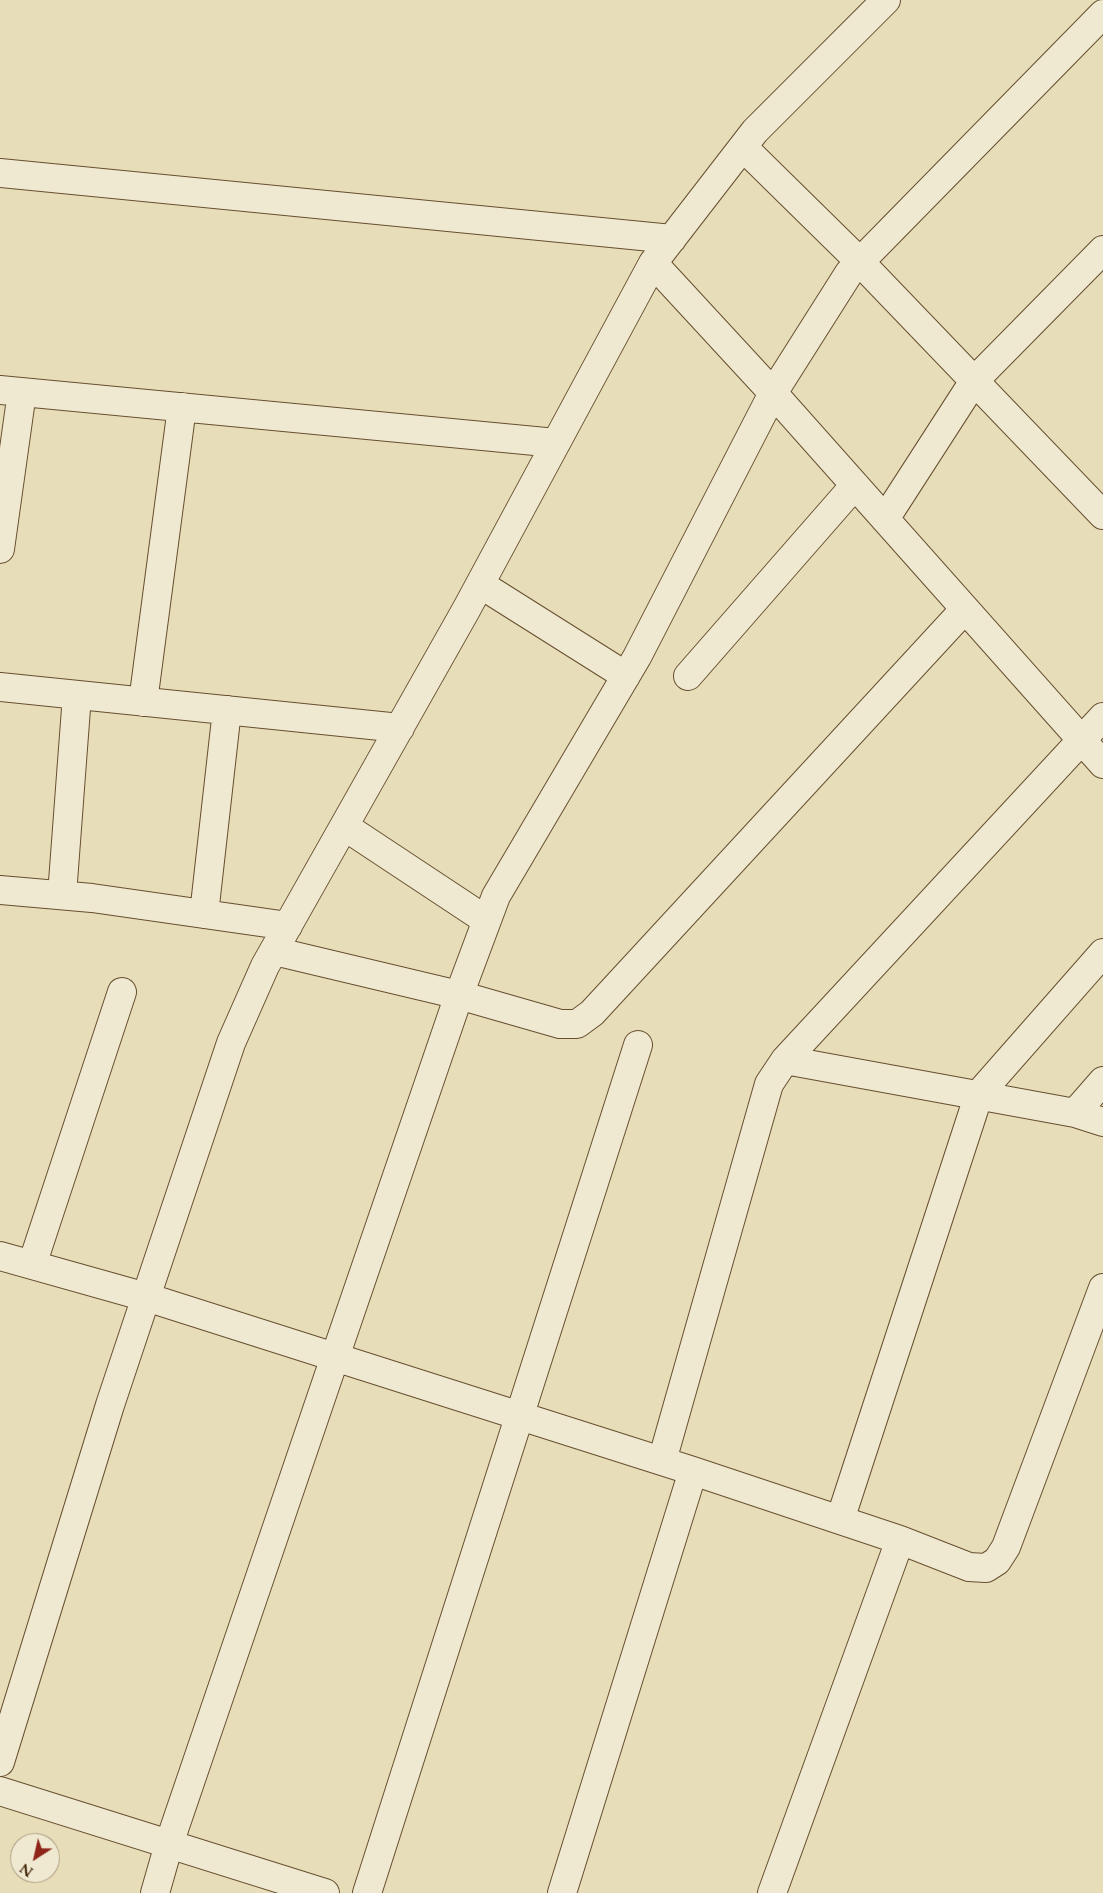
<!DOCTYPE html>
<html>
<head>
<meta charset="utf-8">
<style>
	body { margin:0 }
	#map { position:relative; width:1103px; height:1893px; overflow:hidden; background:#e8ddb9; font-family:Cardo,serif }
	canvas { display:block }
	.north { position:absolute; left:10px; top:1833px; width:50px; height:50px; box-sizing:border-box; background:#f0e9d2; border:1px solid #a8997e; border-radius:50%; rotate:215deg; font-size:14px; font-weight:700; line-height:20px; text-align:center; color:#3b2001 }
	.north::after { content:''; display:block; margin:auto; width:18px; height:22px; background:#8f2418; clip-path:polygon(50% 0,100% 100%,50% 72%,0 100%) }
</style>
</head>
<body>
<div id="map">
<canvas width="1103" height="1893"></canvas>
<div class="north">N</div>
</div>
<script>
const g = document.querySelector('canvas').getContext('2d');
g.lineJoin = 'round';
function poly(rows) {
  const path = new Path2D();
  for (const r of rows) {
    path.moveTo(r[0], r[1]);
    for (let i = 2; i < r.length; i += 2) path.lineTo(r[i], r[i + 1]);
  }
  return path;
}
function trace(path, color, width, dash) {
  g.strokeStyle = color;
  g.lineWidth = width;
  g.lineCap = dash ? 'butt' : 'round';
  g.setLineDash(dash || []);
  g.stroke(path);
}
const street = poly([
	[743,147,860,262,1103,515],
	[0,173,672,239],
	[653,263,773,393,1103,764],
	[0,390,556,443],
	[885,519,974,381,1103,250],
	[0,549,22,392],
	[480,584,626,676],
	[688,676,855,485],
	[0,687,400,728],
	[143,702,182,407],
	[344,826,486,920],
	[0,890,92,898,288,926],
	[62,895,77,695],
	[204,914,227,710],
	[274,951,459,995,560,1024,577,1024,592,1013,965,609],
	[785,1060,1075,1113,1103,1122],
	[1075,1113,1103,1081],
	[0,1256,146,1297,693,1471,900,1540,969,1567,986,1568,997,1561,1006,1547,1103,1288],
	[32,1265,122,992],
	[662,1461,769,1084,785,1060,1103,717],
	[840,1520,979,1094,1103,953],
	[0,1762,110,1405,146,1297,231,1043,265,966,466,610,653,263,755,131,886,0],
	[0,1791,325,1893],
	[155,1893,169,1844,335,1357,459,995,496,896,637,657,773,393,849,273,1103,14],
	[367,1893,638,1045],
	[562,1893,693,1471],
	[772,1893,900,1540]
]);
trace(street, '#664f2f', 30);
trace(street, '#f0e9d2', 28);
</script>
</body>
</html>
